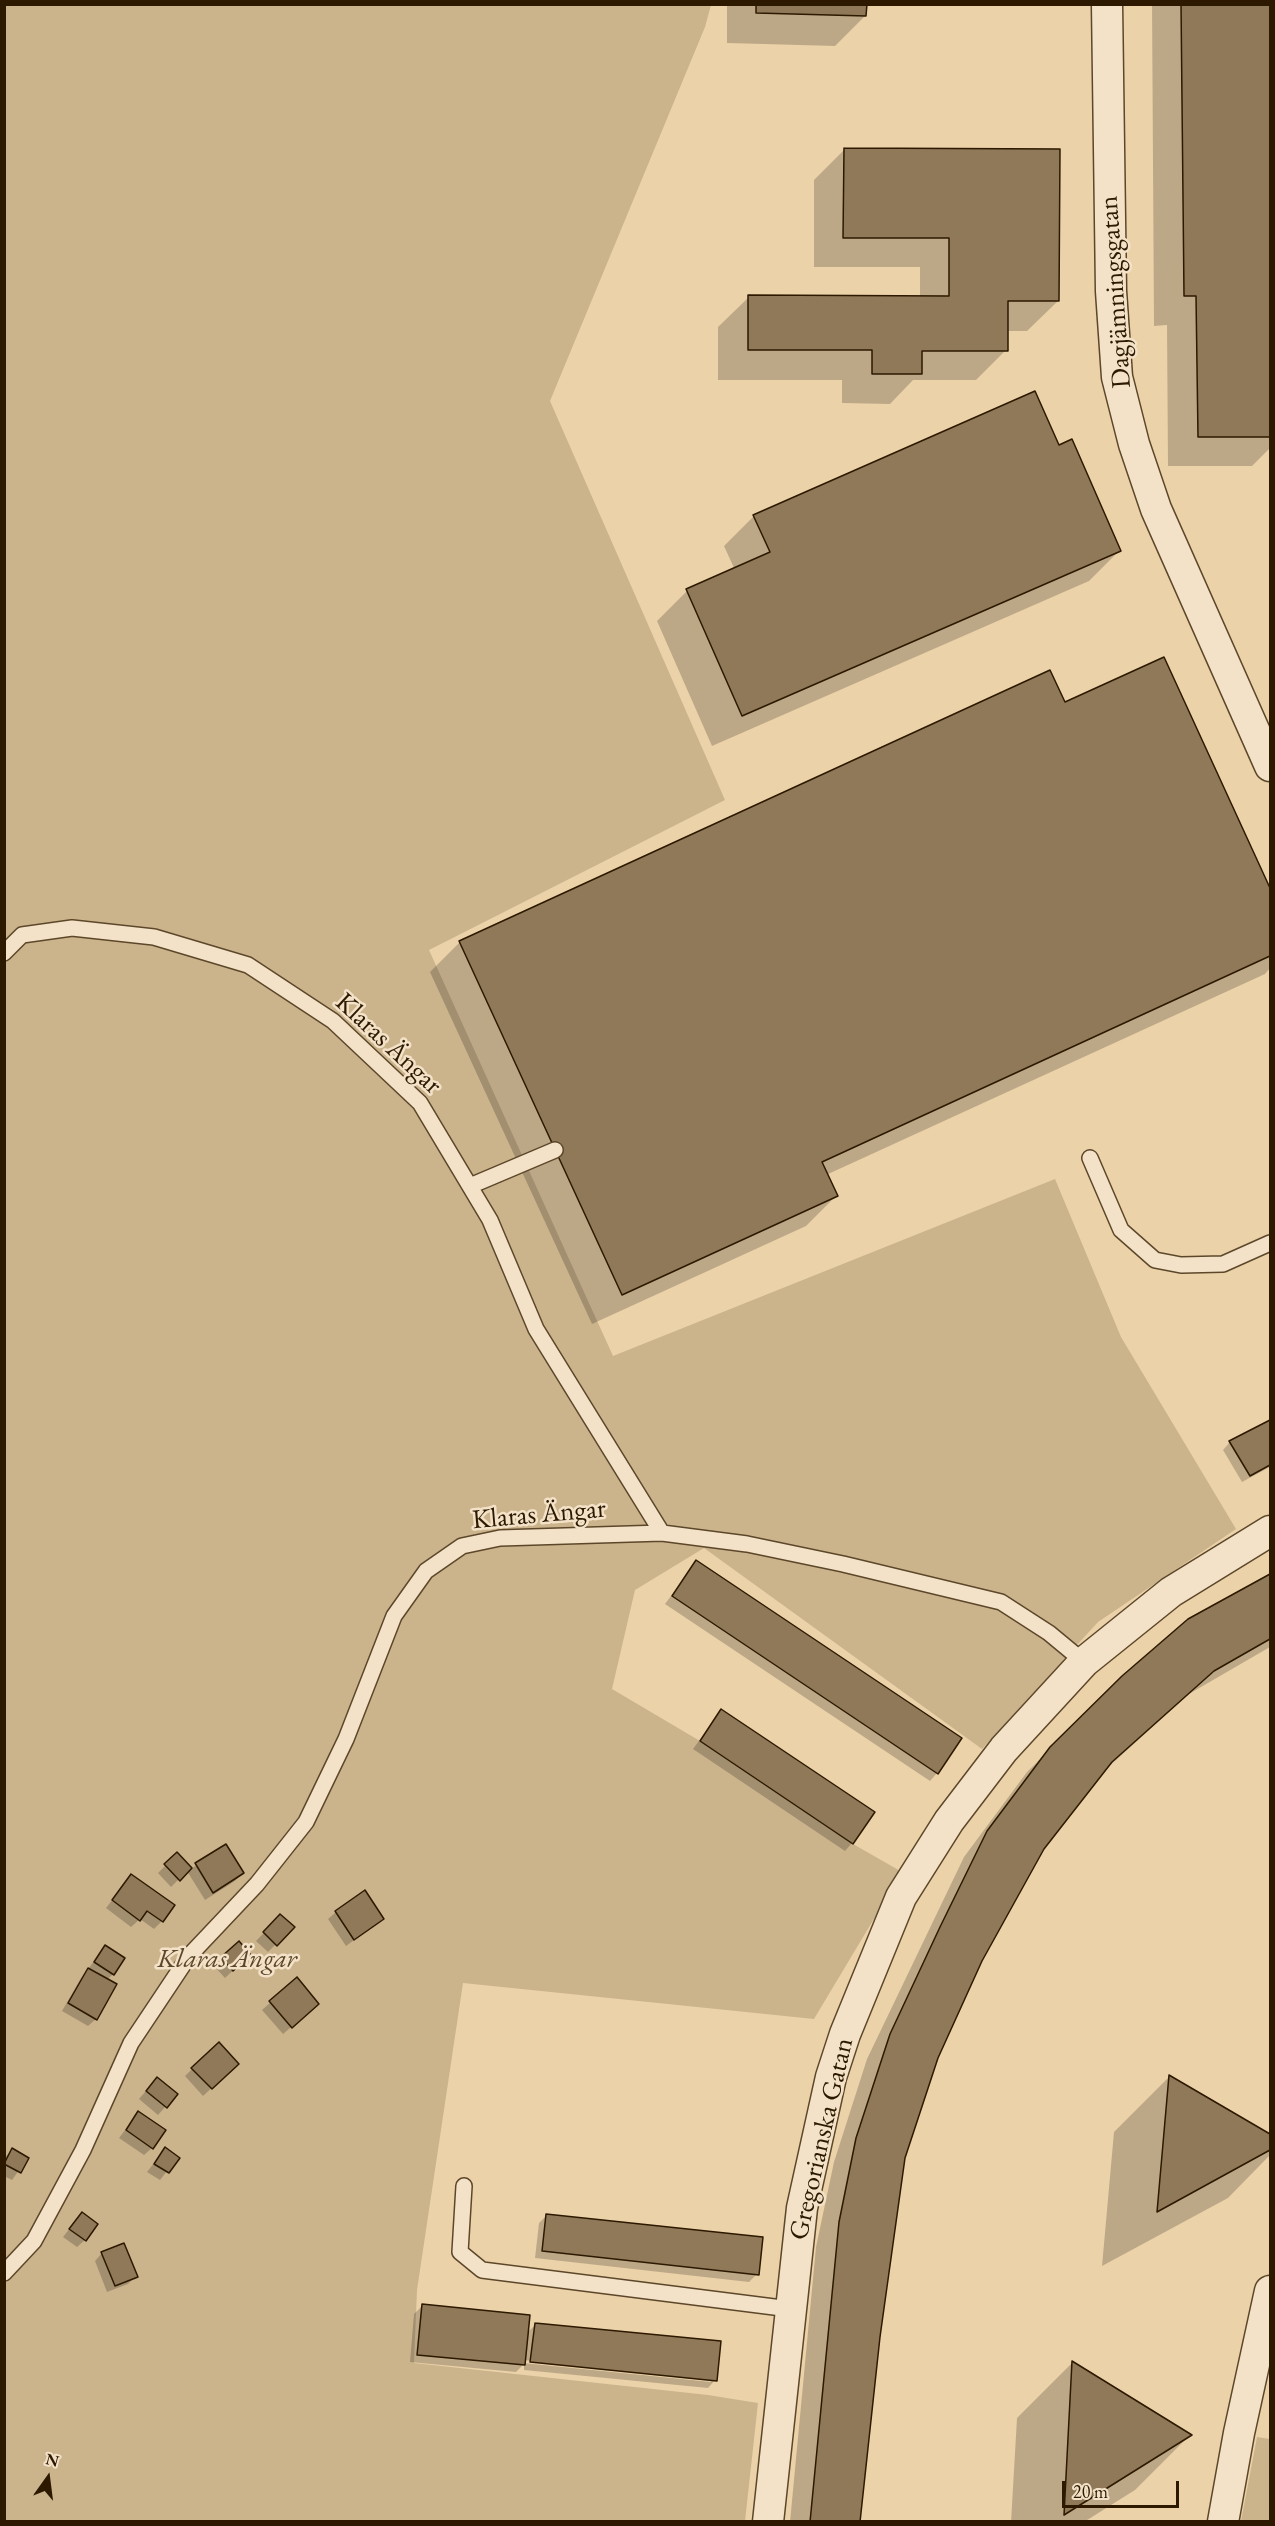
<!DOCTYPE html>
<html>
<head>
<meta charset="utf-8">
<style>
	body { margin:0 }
	#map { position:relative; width:1275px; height:2526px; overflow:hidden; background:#ecd2a9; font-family:"EB Garamond",serif }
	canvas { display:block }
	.frame { position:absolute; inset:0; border:6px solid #2c1900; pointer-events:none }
	.north { position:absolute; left:18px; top:2448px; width:60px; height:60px; -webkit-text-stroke:4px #f3e2c7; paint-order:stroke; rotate:14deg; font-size:16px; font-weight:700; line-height:24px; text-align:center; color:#2c1900 }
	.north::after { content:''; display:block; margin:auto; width:21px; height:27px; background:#2c1900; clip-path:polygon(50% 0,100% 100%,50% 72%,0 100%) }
	.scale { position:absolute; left:1062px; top:2481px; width:117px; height:27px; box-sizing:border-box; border:3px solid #2c1900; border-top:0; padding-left:8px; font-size:18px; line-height:21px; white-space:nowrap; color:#2c1900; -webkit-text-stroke:4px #f3e2c7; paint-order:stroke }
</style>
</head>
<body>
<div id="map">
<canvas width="1275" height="2526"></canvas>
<div class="frame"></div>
<div class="north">N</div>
<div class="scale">20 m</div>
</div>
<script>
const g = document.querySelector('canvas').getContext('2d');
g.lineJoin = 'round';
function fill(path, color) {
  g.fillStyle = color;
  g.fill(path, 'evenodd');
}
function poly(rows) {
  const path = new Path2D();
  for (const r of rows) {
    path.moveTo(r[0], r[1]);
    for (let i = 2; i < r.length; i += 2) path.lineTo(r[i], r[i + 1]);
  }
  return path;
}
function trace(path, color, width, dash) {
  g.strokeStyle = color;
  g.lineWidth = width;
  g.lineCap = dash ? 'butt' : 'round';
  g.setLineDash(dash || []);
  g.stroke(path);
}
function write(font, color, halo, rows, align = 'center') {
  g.font = font + ' "EB Garamond",serif';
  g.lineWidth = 5;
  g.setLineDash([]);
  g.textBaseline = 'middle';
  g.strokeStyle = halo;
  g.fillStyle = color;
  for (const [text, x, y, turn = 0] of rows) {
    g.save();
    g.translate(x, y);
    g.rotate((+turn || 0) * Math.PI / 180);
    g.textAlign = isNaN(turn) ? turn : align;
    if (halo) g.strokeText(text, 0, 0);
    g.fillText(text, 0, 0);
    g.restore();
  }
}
const green = poly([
	[5,5,711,5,705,27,550,401,725,800,429,950,613,1356,1055,1179,1121,1337,1236,1529,1098,1622,982,1749,704,1548,635,1590,612,1689,700,1741,853,1844,902,1872,814,2019,463,1983,417,2290,414,2363,708,2395,758,2403,745,2521,5,2521],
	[1257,2437,1270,2439,1270,2521,1241,2521]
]);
const shadow = poly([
	[727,4,865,4,865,16,835,46,727,43],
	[1152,4,1270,4,1270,448,1252,466,1168,466,1167,325,1154,326],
	[844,150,1058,301,1027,331,1006,331,1006,350,976,380,913,380,890,404,842,403,842,380,718,380,718,327,749,297,920,298,920,267,814,267,814,180],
	[1058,447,1119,551,1089,581,712,746,657,621,687,591,735,570,724,546,754,516],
	[1163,659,1270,891,1270,968,1265,974,826,1175,836,1196,806,1226,592,1324,430,972,460,942,1064,704],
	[1270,1422,1270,1467,1242,1482,1223,1450,1230,1442],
	[696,1562,937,1773,930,1781,665,1604],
	[1270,1576,1270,1647,1189,1694,1105,1770,1043,1848,981,1960,937,2058,904,2157,879,2336,858,2522,790,2522,816,2247,834,2162,867,2059,964,1857,1027,1772,1123,1677,1189,1620],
	[721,1711,852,1843,845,1851,693,1749],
	[225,1846,243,1873,235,1881,205,1900,187,1871,171,1887,158,1873,177,1854,191,1869],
	[131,1876,162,1921,154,1929,140,1919,131,1927,106,1908],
	[336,1912,382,1919,346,1946,328,1919],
	[280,1916,293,1927,268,1952,256,1941],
	[105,1947,113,1974,107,1980,96,2019,88,2026,62,2011,81,1978],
	[222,1958,242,1962,225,1978,214,1966],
	[297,1979,310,2011,283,2034,262,2010],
	[237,2064,203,2096,185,2076,192,2069],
	[1169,2077,1270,2136,1270,2155,1228,2198,1102,2266,1114,2132],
	[150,2086,176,2095,158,2115,139,2099],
	[138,2113,152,2148,144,2155,119,2138],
	[165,2149,177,2158,160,2180,147,2172],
	[12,2150,27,2159,12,2180,4,2176,4,2158],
	[82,2213,85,2240,77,2247,63,2237],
	[546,2216,757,2274,749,2282,535,2258,539,2223],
	[102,2253,136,2276,128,2284,107,2292,95,2261],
	[422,2306,527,2333,535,2325,715,2380,708,2388,524,2370,524,2364,516,2372,410,2362,414,2314],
	[523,2360,711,2379,711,2382,523,2363],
	[1072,2363,1190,2435,1135,2490,1084,2522,1011,2522,1017,2418]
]);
const building = poly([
	[756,4,867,4,866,16,756,13,756,4],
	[1181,4,1270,4,1270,437,1198,437,1196,296,1184,296,1181,4],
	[844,148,1060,149,1059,301,1008,301,1008,351,922,351,922,374,872,374,872,350,748,350,748,295,949,296,949,238,843,238,844,148],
	[1035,391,1059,445,1072,439,1121,551,742,716,686,589,770,552,753,515,1035,391],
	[1164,657,1270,888,1270,956,822,1162,838,1196,622,1295,459,941,1050,670,1065,702,1164,657],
	[1270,1420,1270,1465,1250,1476,1229,1441,1270,1420],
	[696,1560,962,1738,938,1774,672,1596,696,1560],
	[1270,1574,1270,1639,1214,1671,1112,1762,1044,1849,982,1961,938,2058,905,2158,880,2337,860,2522,810,2522,839,2222,856,2138,890,2034,940,1927,987,1831,1050,1747,1122,1676,1188,1619,1270,1574],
	[721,1709,875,1812,853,1844,700,1741,721,1709],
	[226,1844,244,1873,213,1893,195,1863,226,1844],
	[177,1852,192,1868,180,1881,164,1864,177,1852],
	[131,1874,175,1905,163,1922,147,1911,140,1921,112,1900,131,1874],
	[365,1890,384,1919,354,1940,335,1911,365,1890],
	[280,1914,295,1927,277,1946,263,1932,280,1914],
	[239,1941,251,1955,233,1971,221,1957,239,1941],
	[105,1945,125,1958,114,1975,94,1962,105,1945],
	[88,1968,117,1984,97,2020,68,2003,88,1968],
	[297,1977,319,2004,292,2028,269,2001,297,1977],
	[219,2042,239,2064,212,2089,191,2068,219,2042],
	[1169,2075,1270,2134,1270,2150,1157,2212,1169,2075],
	[157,2077,178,2094,167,2108,146,2091,157,2077],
	[138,2111,166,2130,153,2149,126,2130,138,2111],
	[165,2147,180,2158,169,2173,154,2164,165,2147],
	[12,2148,29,2158,21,2173,4,2164,12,2148],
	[82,2212,98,2224,86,2241,69,2229,82,2212],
	[546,2214,763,2237,759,2275,542,2251,546,2214],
	[124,2243,138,2277,115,2286,101,2252,124,2243],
	[422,2304,530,2315,525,2365,417,2355,422,2304],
	[535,2323,721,2341,717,2381,530,2362,535,2323],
	[1072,2361,1192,2435,1064,2515,1072,2361]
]);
const lane = poly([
	[4,953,22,935,72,928,154,937,248,965,333,1021,420,1103,490,1220,536,1329,662,1533],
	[1090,1158,1121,1230,1155,1260,1181,1265,1223,1264,1270,1243],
	[470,1186,555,1150],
	[464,2186,460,2252,482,2270,790,2309],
	[4,2273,34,2241,83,2150,131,2043,189,1956,257,1884,306,1822,346,1739,394,1616,426,1571,462,1546,500,1538,662,1533,747,1544,843,1564,1001,1602,1049,1633,1084,1662]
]);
const street = poly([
	[1107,4,1111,291,1117,377,1134,444,1156,509,1270,766],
	[768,2522,802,2208,831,2077,845,2034,901,1897,949,1821,1004,1749,1084,1662,1171,1592,1270,1531],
	[1223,2522,1239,2433,1270,2291]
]);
const streetNames = [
	["Dagjämningsgatan",1116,292,-94],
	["Klaras Ängar",388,1044,43],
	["Klaras Ängar",539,1515,-5],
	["Gregorianska Gatan",822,2139,-77]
];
const parkNames = [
	["Klaras Ängar",227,1960]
];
fill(green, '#cbb38c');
fill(shadow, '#0003');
fill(building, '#907958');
trace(building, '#2c1900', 1.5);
trace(lane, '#5c472a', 18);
trace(street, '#5c472a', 33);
trace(lane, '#f3e2c7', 15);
trace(street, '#f3e2c7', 30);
write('27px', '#2c1900', '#f3e2c7', streetNames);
write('italic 27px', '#5c472a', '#f3e2c7', parkNames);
</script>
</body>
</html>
